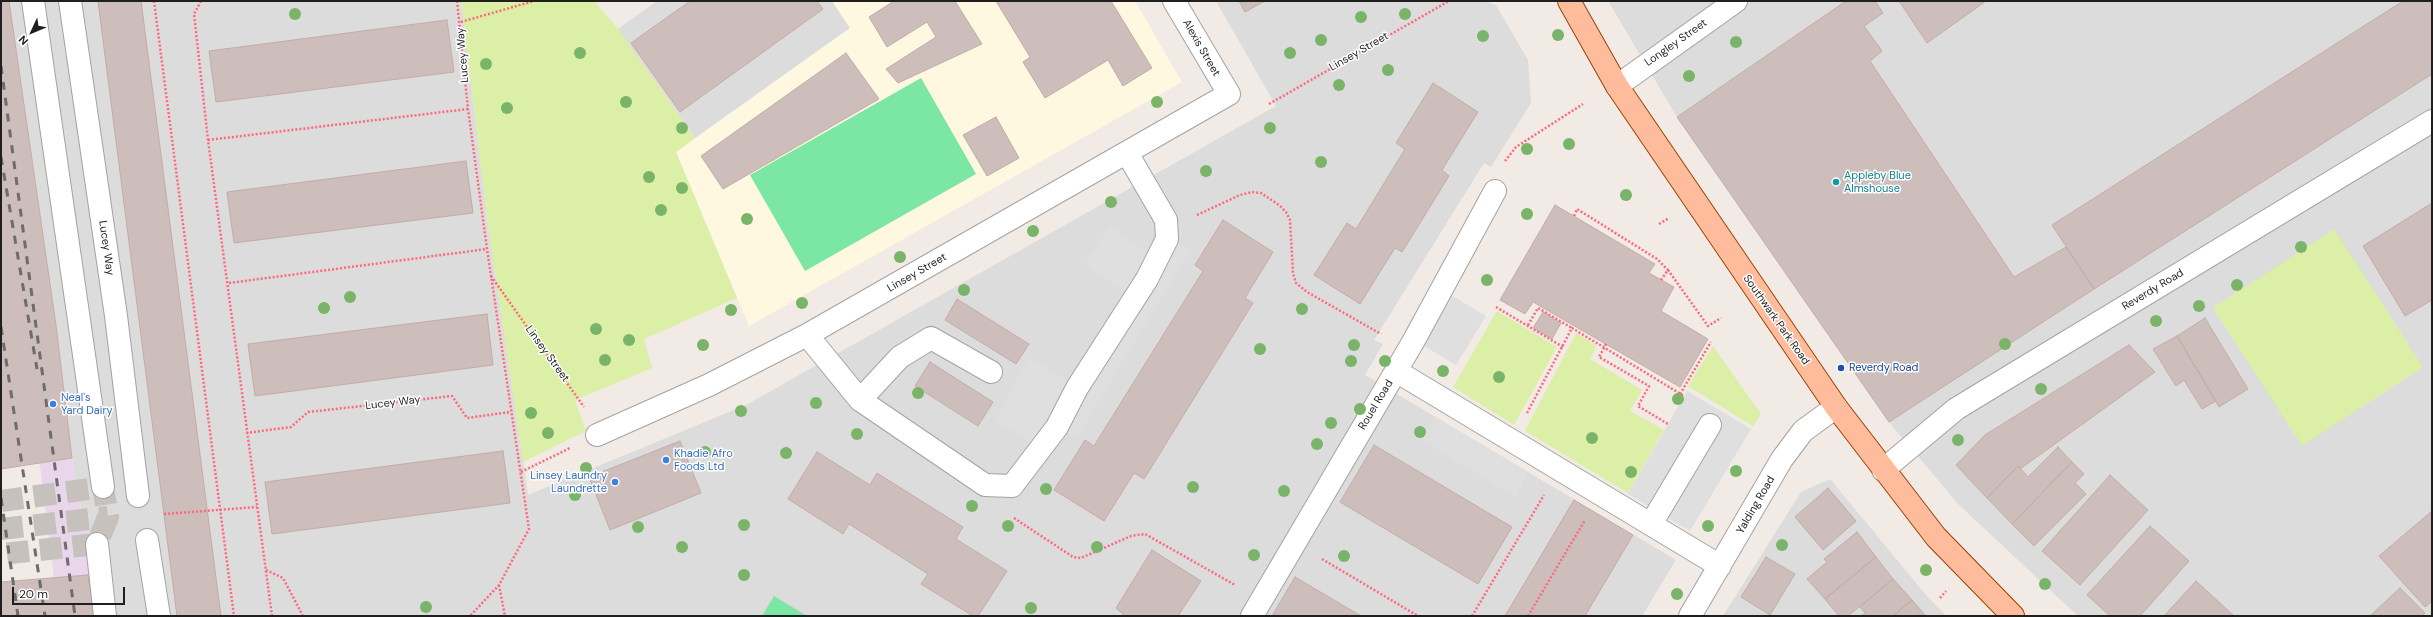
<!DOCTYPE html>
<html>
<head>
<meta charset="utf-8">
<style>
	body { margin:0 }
	#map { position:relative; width:2433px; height:617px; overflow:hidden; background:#f1eae5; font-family:"DM Sans",sans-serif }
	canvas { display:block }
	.frame { position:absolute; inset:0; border:2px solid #1f1f1f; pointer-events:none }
	.north { position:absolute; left:12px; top:12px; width:40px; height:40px; -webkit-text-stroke:3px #fff; paint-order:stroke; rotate:226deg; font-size:11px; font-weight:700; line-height:16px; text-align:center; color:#1f1f1f }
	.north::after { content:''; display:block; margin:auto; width:14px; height:18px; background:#1f1f1f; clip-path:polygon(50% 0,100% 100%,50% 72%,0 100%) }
	.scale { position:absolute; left:12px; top:587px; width:113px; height:18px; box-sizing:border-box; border:2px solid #1f1f1f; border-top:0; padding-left:5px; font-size:12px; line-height:14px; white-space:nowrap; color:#1f1f1f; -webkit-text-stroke:3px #fff; paint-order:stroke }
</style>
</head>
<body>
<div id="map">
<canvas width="2433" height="617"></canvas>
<div class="frame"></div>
<div class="north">N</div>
<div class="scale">20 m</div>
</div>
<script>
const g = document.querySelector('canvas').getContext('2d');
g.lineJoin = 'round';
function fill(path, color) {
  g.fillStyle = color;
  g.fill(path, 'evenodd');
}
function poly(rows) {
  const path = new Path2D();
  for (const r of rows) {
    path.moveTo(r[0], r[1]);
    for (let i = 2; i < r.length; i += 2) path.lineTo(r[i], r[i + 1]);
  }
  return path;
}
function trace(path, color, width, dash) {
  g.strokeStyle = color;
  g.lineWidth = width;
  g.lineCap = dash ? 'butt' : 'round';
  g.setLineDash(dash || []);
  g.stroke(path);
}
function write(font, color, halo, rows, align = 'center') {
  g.font = font + ' "DM Sans",sans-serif';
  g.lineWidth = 3;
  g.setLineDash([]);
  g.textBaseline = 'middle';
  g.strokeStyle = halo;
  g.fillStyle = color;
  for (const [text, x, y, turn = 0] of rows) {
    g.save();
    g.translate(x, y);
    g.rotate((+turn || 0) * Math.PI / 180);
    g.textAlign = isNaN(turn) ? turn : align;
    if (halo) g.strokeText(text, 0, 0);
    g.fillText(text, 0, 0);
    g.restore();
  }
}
const residential = poly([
	[9,1,461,1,488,224,528,495,746,405,1276,106,1216,1,1485,1,1496,5,1528,60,1531,103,1491,167,1484,163,1374,340,1383,344,1365,375,1676,560,1642,616,98,616,93,575,72,458,56,325],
	[657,1,832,1,850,28,695,138,618,29],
	[1608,1,2432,1,2432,616,2078,616,1959,505,1889,422,1797,267,1677,117],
	[1830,479,1927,596,1946,616,1723,616,1801,492]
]);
const industrial = poly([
	[56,325,72,458,93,575,98,616,59,616,23,331]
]);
const education = poly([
	[832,1,1135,1,1182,82,749,326,676,152,850,28]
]);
const grass = poly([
	[461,1,594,1,618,29,695,138,676,152,737,298,644,339,652,368,575,400,586,431,523,462,488,224],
	[2334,229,2423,367,2302,446,2213,308],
	[1497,311,1557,347,1514,425,1453,387],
	[1576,333,1597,346,1590,359,1642,390,1630,411,1664,430,1628,493,1525,431],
	[1713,346,1761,414,1753,426,1688,386]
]);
const pitch = poly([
	[921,78,976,174,805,271,750,175],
	[774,596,807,616,762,616]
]);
const parking = poly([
	[1110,226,1157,259,1167,239,1191,249,1076,439,1057,427,1040,449,995,420,1029,357,1076,387,1135,297,1084,264],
	[1449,294,1486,316,1456,365,1419,343],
	[1687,391,1751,429,1690,531,1628,494],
	[1434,416,1528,472,1516,497,1421,440]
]);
const building = poly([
	[1,1,9,1,56,325,72,458,1,469,1,1],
	[98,1,141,1,221,616,177,616,98,1],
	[690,1,817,1,823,9,680,112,631,43,690,1],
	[894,1,955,1,982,44,898,83,886,69,936,37,927,22,887,47,869,17,894,1],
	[996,1,1111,1,1152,68,1123,86,1108,60,1045,98,1023,62,1030,57,996,1],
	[1239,1,1265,1,1245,12,1239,1],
	[1846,1,1875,1,1883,13,1864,26,1882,51,1870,61,2014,277,2066,247,2094,289,1889,422,1677,117,1846,1],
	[1899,1,1986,1,1927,43,1899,1],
	[2403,1,2432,1,2432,74,2094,289,2052,225,2403,1],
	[447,20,454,72,216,102,209,51,447,20],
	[846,53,879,99,723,189,701,156,846,53],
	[1433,83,1478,112,1442,170,1449,176,1402,252,1395,248,1360,304,1314,275,1347,223,1356,229,1405,149,1396,143,1433,83],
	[996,117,1019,158,987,176,963,135,996,117],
	[466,161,473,213,234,243,227,192,466,161],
	[2432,203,2432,300,2405,316,2363,246,2432,203],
	[1555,205,1655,264,1649,273,1674,287,1661,311,1708,339,1680,387,1533,302,1525,314,1500,300,1555,205],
	[1223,220,1273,252,1245,298,1253,303,1144,479,1134,473,1104,521,1054,490,1085,440,1094,446,1203,271,1195,265,1223,220],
	[957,299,1029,344,1016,364,945,320,957,299],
	[1543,312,1561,323,1552,339,1533,328,1543,312],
	[487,314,493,365,255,396,248,344,487,314],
	[2205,318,2248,389,2219,407,2177,336,2205,318],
	[2177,336,2216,401,2202,409,2184,380,2176,386,2153,349,2177,336],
	[2129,345,2155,372,2020,469,2018,466,1987,498,1956,465,1985,435,2129,345],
	[930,362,993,402,978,426,915,386,930,362],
	[680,441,701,493,610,530,589,477,680,441],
	[1374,445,1512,527,1478,584,1340,502,1374,445],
	[2058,447,2072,462,2012,524,1987,498,2018,466,2028,477,2058,447],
	[503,451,510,503,272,534,265,482,503,451],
	[817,452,870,485,877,473,963,527,956,539,1007,571,978,616,973,616,921,584,928,574,849,524,843,534,788,499,817,452],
	[2072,462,2084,474,2075,483,2086,494,2034,546,2012,524,2072,462],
	[2110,475,2148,510,2080,585,2042,551,2110,475],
	[1828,488,1856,521,1823,550,1795,517,1828,488],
	[1574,500,1633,535,1585,616,1505,616,1574,500],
	[2432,511,2432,601,2425,607,2379,556,2432,511],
	[2150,526,2189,561,2140,616,2110,616,2087,595,2150,526],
	[1857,532,1876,557,1825,599,1807,579,1827,562,1824,559,1857,532],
	[1152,550,1201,581,1178,616,1125,616,1116,608,1152,550],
	[1766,557,1795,574,1770,615,1741,597,1766,557],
	[1876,557,1893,579,1848,616,1839,616,1825,599,1876,557],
	[88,575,94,616,1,616,1,582,88,575],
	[1295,577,1361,616,1272,616,1295,577],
	[1893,579,1912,600,1893,616,1861,616,1865,613,1860,607,1893,579],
	[2196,581,2233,615,2232,616,2164,616,2196,581],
	[2400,588,2425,613,2422,616,2370,616,2400,588],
	[1912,600,1926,616,1893,616,1912,600]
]);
const minorTunnel = poly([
	[1,501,103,487,108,517,97,544,1,554],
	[1,529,108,517]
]);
const path = poly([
	[201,1,194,14,208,140,272,616],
	[457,1,468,109,487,249,529,529,499,585,470,616],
	[461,22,534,1],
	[1269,104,1449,1],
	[208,140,468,109],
	[1505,161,1516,147,1583,104],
	[1197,215,1240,195,1252,192,1261,193,1279,205,1286,212,1290,220,1293,273,1296,283,1307,292,1381,334],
	[1574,216,1577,209,1657,259,1668,270],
	[1659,224,1669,218],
	[491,276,584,407],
	[1661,280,1668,270,1708,326,1721,318],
	[229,283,487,249],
	[1496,307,1563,347],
	[1528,325,1538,308,1572,328],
	[1606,344,1599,357,1649,386,1638,406,1668,424],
	[1680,394,1711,342],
	[1527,413,1572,328,1684,396],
	[246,433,291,427,308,412,452,396,467,418,510,412],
	[521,472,570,448],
	[164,514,257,507],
	[1014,518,1073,557,1081,558,1131,536,1145,534,1235,585],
	[1322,559,1418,616],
	[266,570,283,578,303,616],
	[499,585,505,616],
	[1940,598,1946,591],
	[1472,616,1544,495],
	[1528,616,1585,520]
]);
const minor = poly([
	[33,1,103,487],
	[70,1,116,316,138,496],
	[1617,86,1736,1],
	[807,335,860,400,985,485,1012,486,1057,427,1077,388,1147,279,1167,239,1166,220,1127,153],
	[1396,371,1720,566],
	[860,400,900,357,931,338,991,372],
	[597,435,709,385,807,335,1229,94,1174,1],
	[1883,470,1956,409,1969,401,2432,121],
	[1651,524,1710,425],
	[147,540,159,616],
	[97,544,105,616],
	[1252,616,1413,342,1495,191],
	[1690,616,1782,459,1803,431,1836,407]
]);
const major = poly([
	[1569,1,1617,86,1836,407,1936,537,2013,616]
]);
const rail = poly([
	[1,66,75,616],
	[1,157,37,369],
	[1,327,45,616],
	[1,498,18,616]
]);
const pathBridge = poly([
	[154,1,234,616]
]);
const trees = [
	[295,14],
	[1405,14],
	[1361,17],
	[1558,35],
	[1483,36],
	[1321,40],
	[1736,42],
	[580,53],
	[1290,53],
	[486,64],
	[1388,70],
	[1689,76],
	[1339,85],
	[626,102],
	[1157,102],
	[507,108],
	[682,128],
	[1270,128],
	[1569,144],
	[1527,149],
	[1321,162],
	[1206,171],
	[649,177],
	[682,188],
	[1626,195],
	[1111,202],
	[661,210],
	[1527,214],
	[747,219],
	[1033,231],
	[2301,247],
	[900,257],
	[1487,280],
	[2237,285],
	[964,290],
	[350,297],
	[802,303],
	[2199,306],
	[324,308],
	[1302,309],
	[731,310],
	[2156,321],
	[596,329],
	[629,340],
	[2005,344],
	[703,345],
	[1354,345],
	[1260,349],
	[605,360],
	[1351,361],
	[1385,361],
	[1443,371],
	[1499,377],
	[2041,389],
	[918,393],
	[1678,399],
	[816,403],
	[1360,409],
	[741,411],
	[531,413],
	[1331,423],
	[1420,432],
	[548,433],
	[857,434],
	[1592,438],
	[1958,440],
	[1317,444],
	[705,452],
	[786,453],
	[586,468],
	[1736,471],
	[1631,472],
	[1193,487],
	[1046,489],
	[1284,491],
	[575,495],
	[972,506],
	[744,525],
	[1008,526],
	[1708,526],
	[638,527],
	[1782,545],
	[682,547],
	[1097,547],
	[1254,555],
	[1344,556],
	[1926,570],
	[744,575],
	[2045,584],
	[1677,594],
	[426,607],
	[1031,608]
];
const markers = [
	[1836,182,4,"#0f9aa8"],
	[1841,368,4,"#1a4fb4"],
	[53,404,4,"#3f7fe0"],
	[666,460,4,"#3f7fe0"],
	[615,482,4,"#3f7fe0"]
];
const streetNames = [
	["Longley Street",1676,43,-35],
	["Alexis Street",1201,48,60],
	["Linsey Street",1359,52,-30],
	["Lucey Way",463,55,-95],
	["Lucey Way",106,248,82],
	["Linsey Street",917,273,-30],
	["Reverdy Road",2153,290,-31],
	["Southwark Park Road",1776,320,55],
	["Linsey Street",547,354,54],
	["Lucey Way",393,403,-7],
	["Rouel Road",1376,405,-59],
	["Yalding Road",1756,505,-60]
];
const cultureNames = [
	["Appleby Blue",1844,176],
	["Almshouse",1844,189]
];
const transitNames = [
	["Reverdy Road",1849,368]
];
const shopNames = [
	["Neal's",61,398],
	["Yard Dairy",61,411],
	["Khadie Afro",674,454],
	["Foods Ltd",674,467],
	["Linsey Laundry",607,476,"right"],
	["Laundrette",607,489,"right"]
];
fill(residential, '#dddcdd');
fill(industrial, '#e9d6eb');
fill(education, '#fff8e0');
fill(grass, '#dbefa7');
fill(pitch, '#7ce6a4');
fill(parking, '#dfdfdf');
fill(building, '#cdbebb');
trace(building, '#c4aca6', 1);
trace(minorTunnel, '#c7c1bd', 22, [22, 11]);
trace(minor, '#a3a3a3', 24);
trace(major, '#9b4200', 24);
trace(path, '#ff687c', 2.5, [2, 2]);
trace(minor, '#fff', 22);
trace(major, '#ffbc9c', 22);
trace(rail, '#6d6d6d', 3, [8, 8]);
trace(pathBridge, '#ff687c', 2.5, [2, 2]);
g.fillStyle = '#79b468';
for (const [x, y] of trees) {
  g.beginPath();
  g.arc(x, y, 6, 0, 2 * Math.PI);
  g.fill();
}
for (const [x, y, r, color] of markers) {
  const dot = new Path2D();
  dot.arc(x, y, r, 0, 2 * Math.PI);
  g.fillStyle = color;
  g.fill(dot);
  trace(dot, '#fff', 1.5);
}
write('11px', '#1f1f1f', '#fff', streetNames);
write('11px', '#0d838f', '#fff', cultureNames, 'left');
write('11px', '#164399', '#fff', transitNames, 'left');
write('11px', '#366cbe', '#fff', shopNames, 'left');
</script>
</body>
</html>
